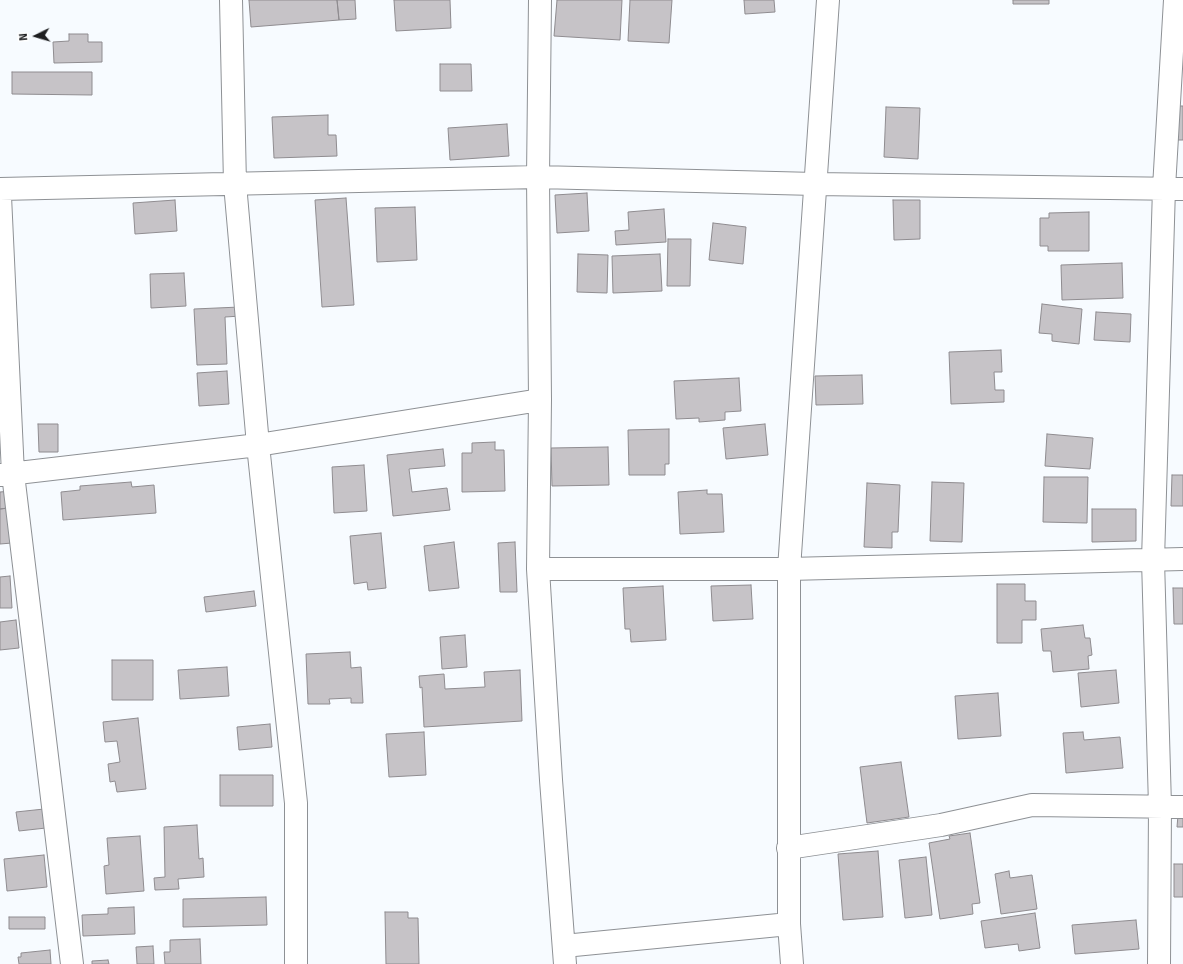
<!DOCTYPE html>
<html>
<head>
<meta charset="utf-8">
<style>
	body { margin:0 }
	#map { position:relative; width:1183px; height:964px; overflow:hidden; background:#f7fbff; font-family:Signika,sans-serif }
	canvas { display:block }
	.north { position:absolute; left:16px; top:16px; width:40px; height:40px; -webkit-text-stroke:3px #fff; paint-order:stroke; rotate:265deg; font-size:11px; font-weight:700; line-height:16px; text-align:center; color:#1e1f21 }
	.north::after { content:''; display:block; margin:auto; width:14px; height:18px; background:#1e1f21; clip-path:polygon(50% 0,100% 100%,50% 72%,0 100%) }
</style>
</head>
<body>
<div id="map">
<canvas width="1183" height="964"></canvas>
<div class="north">N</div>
</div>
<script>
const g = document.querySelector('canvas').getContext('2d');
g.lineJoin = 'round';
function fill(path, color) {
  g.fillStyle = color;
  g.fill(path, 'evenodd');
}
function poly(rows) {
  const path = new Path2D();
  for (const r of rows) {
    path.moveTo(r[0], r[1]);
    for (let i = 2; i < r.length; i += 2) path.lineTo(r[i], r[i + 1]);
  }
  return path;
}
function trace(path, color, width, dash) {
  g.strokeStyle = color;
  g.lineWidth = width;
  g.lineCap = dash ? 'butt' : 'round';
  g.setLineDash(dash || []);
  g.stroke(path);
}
const building = poly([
	[249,0,337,0,339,20,251,27,249,0],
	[337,0,355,0,356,19,339,20,337,0],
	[394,0,450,0,451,28,396,31,394,0],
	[557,0,622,0,620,40,554,36,557,0],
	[630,0,672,0,669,43,628,41,630,0],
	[744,0,774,0,775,12,745,14,744,0],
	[1013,0,1049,0,1049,4,1013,4,1013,0],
	[69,34,88,34,88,42,102,42,102,62,54,63,53,42,69,41,69,34],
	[440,64,471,64,472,91,440,91,440,64],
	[12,72,92,72,92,95,12,94,12,72],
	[1169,106,1183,106,1183,140,1169,140,1169,106],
	[886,107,920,108,918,159,884,157,886,107],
	[328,115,328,135,336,135,337,156,274,158,272,117,328,115],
	[507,124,509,156,450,160,448,128,507,124],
	[587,193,589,231,557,233,555,195,587,193],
	[346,198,354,305,322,307,315,200,346,198],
	[175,200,177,231,135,234,133,203,175,200],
	[893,200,920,200,920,239,894,240,893,200],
	[415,207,417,260,377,262,375,208,415,207],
	[664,209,666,242,616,245,615,231,629,230,628,212,664,209],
	[1089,212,1089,251,1048,251,1048,246,1040,246,1040,218,1049,218,1049,213,1089,212],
	[713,223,746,227,743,264,709,260,713,223],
	[668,239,691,239,690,286,667,286,668,239],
	[578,254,608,255,607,293,577,292,578,254],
	[660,254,662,291,613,293,612,256,660,254],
	[1122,263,1123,298,1062,300,1061,265,1122,263],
	[184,273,186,306,151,308,150,274,184,273],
	[1042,304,1082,309,1079,344,1052,341,1052,334,1039,333,1042,304],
	[240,307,241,316,225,317,227,364,197,365,194,309,240,307],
	[1096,312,1131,314,1130,342,1094,340,1096,312],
	[1001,350,1002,372,994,372,995,390,1004,390,1004,402,951,404,949,352,1001,350],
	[227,371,229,404,199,406,197,373,227,371],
	[862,375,863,404,816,405,815,376,862,375],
	[739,378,741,411,725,412,725,420,699,422,699,418,676,419,674,381,739,378],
	[38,424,58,424,58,452,39,452,38,424],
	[765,424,768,455,726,459,723,428,765,424],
	[669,429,669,464,665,464,665,475,629,475,628,430,669,429],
	[1047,434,1093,438,1090,469,1045,466,1047,434],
	[495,442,495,450,504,450,505,491,462,492,462,453,472,453,472,443,495,442],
	[608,447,609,485,552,486,551,448,608,447],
	[443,449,445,466,409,469,412,492,447,488,450,510,393,516,387,455,443,449],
	[364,465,367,511,334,513,332,467,364,465],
	[1172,475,1183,475,1183,506,1171,506,1172,475],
	[1044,477,1088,477,1087,523,1043,522,1044,477],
	[131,482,132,487,154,485,156,513,63,520,61,492,80,490,80,486,131,482],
	[932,482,964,483,962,542,930,541,932,482],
	[867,483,900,485,898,532,892,532,892,548,864,547,867,483],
	[707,490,707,494,722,494,724,532,680,534,678,492,707,490],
	[11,491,8,508,0,509,0,492,11,491],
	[8,508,12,543,0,544,0,509,8,508],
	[1092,509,1136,509,1136,541,1092,542,1092,509],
	[381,533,386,588,368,590,367,582,354,584,350,536,381,533],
	[454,542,459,588,429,591,424,546,454,542],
	[515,542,517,592,500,592,498,543,515,542],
	[10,576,12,608,0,608,0,577,10,576],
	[997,584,1025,584,1025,601,1036,601,1036,620,1022,620,1022,643,997,643,997,584],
	[751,585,753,619,713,621,711,586,751,585],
	[663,586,666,640,631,642,630,629,625,629,623,588,663,586],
	[1173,588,1183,588,1183,624,1174,624,1173,588],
	[254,591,256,606,206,612,204,597,254,591],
	[16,620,19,648,0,650,0,622,16,620],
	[1083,625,1085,638,1090,638,1092,655,1088,656,1089,669,1053,672,1051,651,1043,651,1041,629,1083,625],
	[465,635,467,667,442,669,440,637,465,635],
	[350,652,351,668,361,667,363,703,351,703,351,698,329,699,330,704,308,704,306,654,350,652],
	[112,660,153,660,153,700,112,700,112,660],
	[227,667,229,696,180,699,178,670,227,667],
	[520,670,522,721,424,727,422,687,420,688,419,676,444,674,445,689,485,687,484,672,520,670],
	[1116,670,1119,703,1081,707,1078,673,1116,670],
	[998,693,1001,736,958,739,955,696,998,693],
	[138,718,146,789,117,792,115,781,110,782,108,764,120,762,117,741,105,742,103,722,138,718],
	[270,724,272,747,239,750,237,727,270,724],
	[424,732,426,775,389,777,386,734,424,732],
	[1083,732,1084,740,1120,737,1123,768,1066,773,1063,733,1083,732],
	[901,762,909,817,867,823,860,767,901,762],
	[220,775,273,775,273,806,220,806,220,775],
	[44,809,46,828,19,831,16,812,44,809],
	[1178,815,1183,815,1183,827,1177,827,1178,815],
	[197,825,199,859,203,858,204,877,178,879,179,889,155,890,154,878,165,877,164,827,197,825],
	[970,833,980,903,972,904,973,914,940,919,929,843,950,839,949,836,970,833],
	[140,836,144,891,106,894,104,866,109,865,107,838,140,836],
	[878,851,883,917,843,920,838,854,878,851],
	[44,855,47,887,7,891,4,859,44,855],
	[926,857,932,915,905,918,899,860,926,857],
	[1174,864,1183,864,1183,897,1174,897,1174,864],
	[1009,871,1010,878,1032,875,1037,909,1001,914,995,874,1009,871],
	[266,897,267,925,183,927,183,899,266,897],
	[134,907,135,934,83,936,82,915,108,914,108,908,134,907],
	[385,912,408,912,408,918,418,918,419,964,386,964,385,912],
	[1035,913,1040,948,1019,951,1018,944,985,948,981,921,1035,913],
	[9,917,45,917,45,929,9,929,9,917],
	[1136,920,1139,949,1075,954,1072,925,1136,920],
	[200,939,201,964,165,964,164,952,170,952,170,940,200,939],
	[153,946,154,964,137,964,136,947,153,946],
	[50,950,51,964,19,964,18,957,21,957,21,953,50,950],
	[108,960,109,964,92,964,92,961,108,960]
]);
const minor = poly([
	[231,0,235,184,258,445,296,803,296,964],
	[540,0,538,177,540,400,538,569,551,780,565,964],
	[0,189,538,177,815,184,1183,189],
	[0,196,13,474,72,964],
	[0,475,258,445,540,400],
	[538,569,789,569,1183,559],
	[788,848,941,825,1032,805,1183,807],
	[564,946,789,924],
	[792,964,789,924,789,569,828,0],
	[1159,964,1160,806,1153,560,1164,188,1175,0]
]);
fill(building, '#c6c3c7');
trace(building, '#8f8c90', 1);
trace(minor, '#8e9195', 24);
trace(minor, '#fff', 22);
</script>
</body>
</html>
